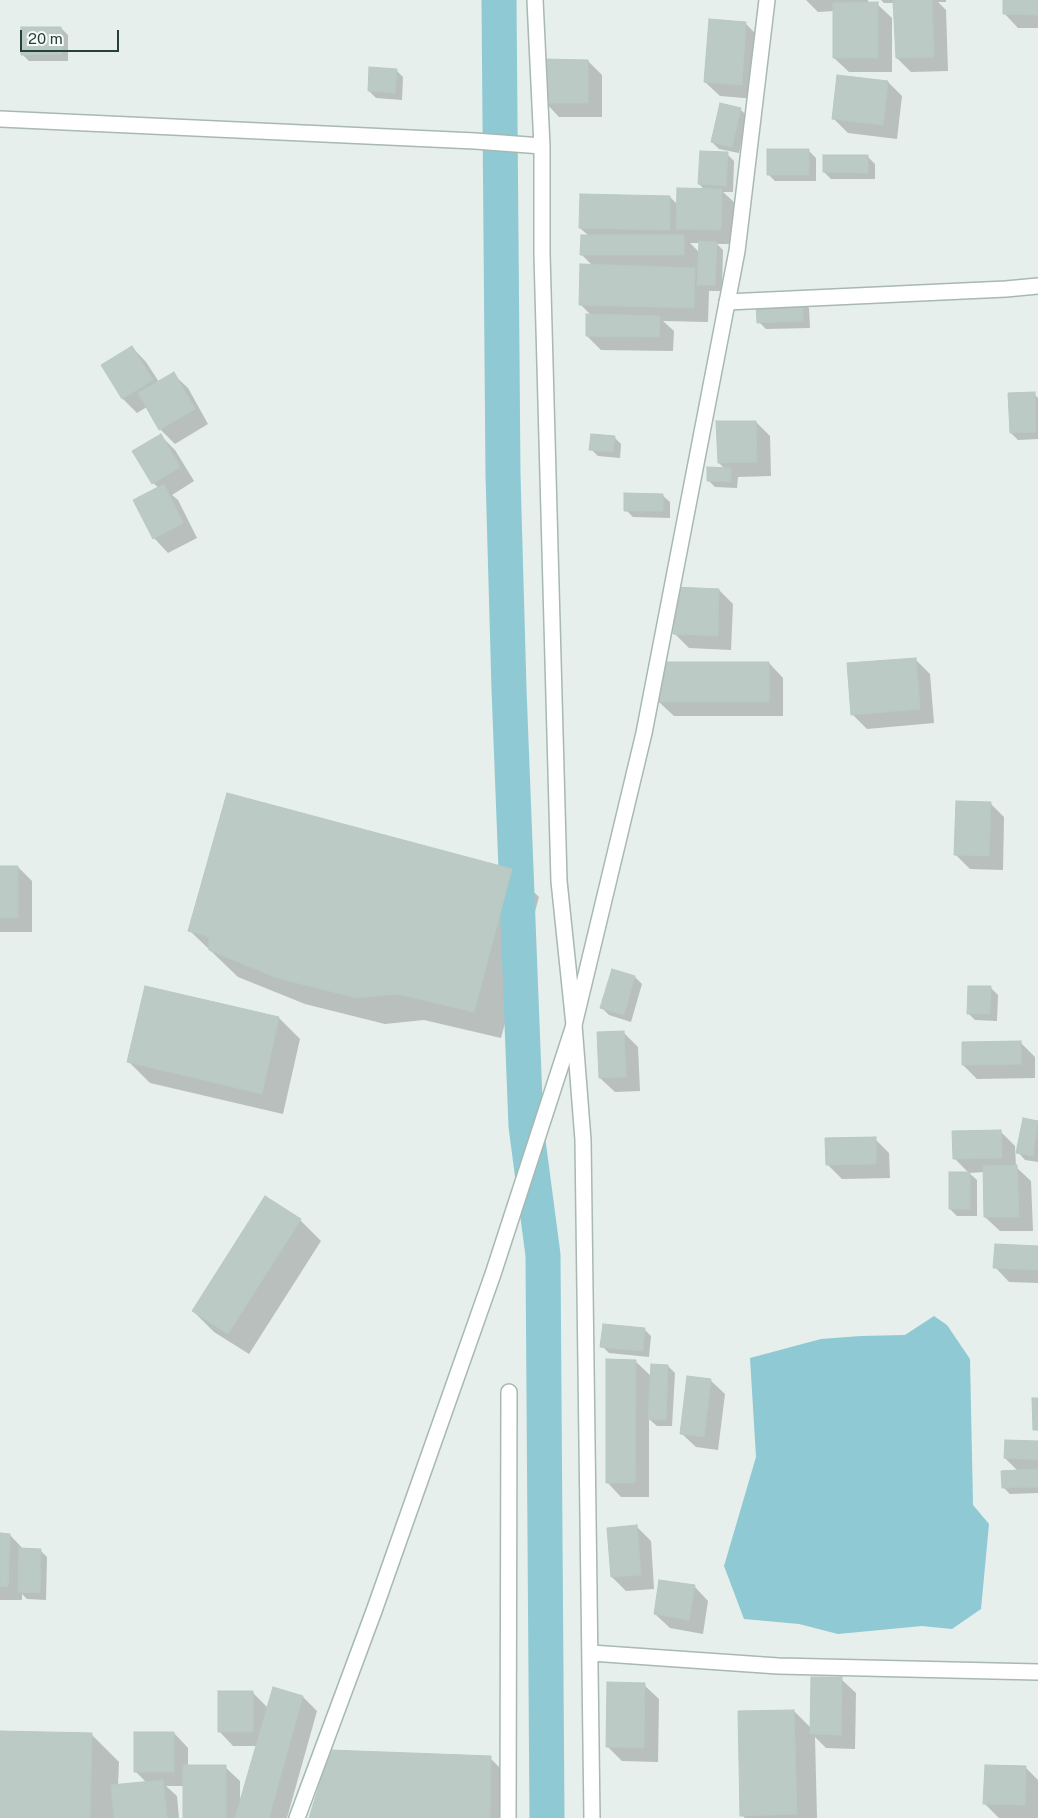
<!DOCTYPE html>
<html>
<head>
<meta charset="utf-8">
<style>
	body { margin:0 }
	#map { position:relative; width:1038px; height:1818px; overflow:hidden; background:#e6efeb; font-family:"Public Sans",sans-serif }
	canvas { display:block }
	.scale { position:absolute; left:20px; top:30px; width:99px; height:22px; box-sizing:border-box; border:2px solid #24423a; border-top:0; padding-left:6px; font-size:15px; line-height:18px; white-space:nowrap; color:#24423a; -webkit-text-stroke:4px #f7fbf9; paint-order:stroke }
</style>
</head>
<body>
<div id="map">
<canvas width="1038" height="1818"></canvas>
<div class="scale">20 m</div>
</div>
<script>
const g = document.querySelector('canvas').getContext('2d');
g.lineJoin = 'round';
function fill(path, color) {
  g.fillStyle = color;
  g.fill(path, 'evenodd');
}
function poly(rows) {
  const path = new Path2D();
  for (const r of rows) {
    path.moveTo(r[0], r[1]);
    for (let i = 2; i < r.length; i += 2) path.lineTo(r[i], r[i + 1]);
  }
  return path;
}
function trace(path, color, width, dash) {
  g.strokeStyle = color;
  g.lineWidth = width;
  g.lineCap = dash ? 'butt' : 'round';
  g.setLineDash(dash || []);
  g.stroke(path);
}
const water = poly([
	[934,1316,947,1325,970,1359,973,1505,989,1524,981,1609,952,1629,922,1626,838,1634,799,1624,744,1619,724,1566,756,1457,750,1358,821,1339,861,1336,905,1335]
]);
const shadow = poly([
	[806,0,868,0,868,4,877,4,892,18,892,72,849,72,834,58,834,11,818,12],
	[881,0,946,0,946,2,938,2,946,10,948,71,911,72,897,58,894,3,884,3],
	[1004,0,1038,0,1038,28,1018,28,1004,13],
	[746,24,760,38,756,99,720,96,705,82],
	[61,28,68,35,68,61,29,61,22,54],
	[588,61,602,75,602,117,559,117,545,102],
	[396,70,403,77,402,100,376,98,369,91],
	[888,82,902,96,897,139,848,133,833,118],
	[740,109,747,116,739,153,719,149,712,142],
	[809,151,816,158,816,181,775,181,768,174],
	[727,154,734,161,733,192,723,192,736,204,735,244,717,244,723,250,722,291,709,291,708,322,663,321,674,331,673,351,601,350,587,336,592,316,580,304,593,266,581,254,589,236,580,228,670,197,678,205,705,190,699,184],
	[690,243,700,243,700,253],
	[868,157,875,164,875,179,831,179,824,172],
	[802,301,809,308,810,328,766,329,759,322],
	[132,347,146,362,159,382,173,374,188,388,208,424,175,444,160,429,147,407,137,413,123,399,102,366],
	[1034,394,1038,398,1038,439,1018,440,1011,433],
	[756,422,770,436,771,476,738,477,737,488,715,487,708,480,725,469,719,463],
	[160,435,175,450,194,481,172,495,178,500,197,538,168,553,154,538,159,488,153,483],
	[614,437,621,444,620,458,598,456,591,449],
	[662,495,670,502,670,518,633,517,626,510],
	[719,590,733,604,731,650,689,648,675,634],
	[915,659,930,674,934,723,867,729,852,714],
	[769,663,783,678,783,716,674,716,659,702],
	[990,803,1004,817,1003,870,970,869,955,854],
	[0,867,18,867,32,881,32,932,0,932],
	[511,870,539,897,501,1038,424,1020,385,1024,305,1004,238,977,189,930],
	[635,977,642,984,631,1022,609,1015,602,1008],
	[991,988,998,995,997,1021,975,1020,968,1013],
	[279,1018,300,1039,283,1114,150,1083,129,1062],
	[623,1032,638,1047,640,1091,615,1092,600,1078],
	[1021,1043,1035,1057,1035,1078,977,1079,963,1065],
	[1024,1120,1038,1122,1038,1162,1025,1160,1018,1152],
	[1001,1132,1015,1146,1016,1167,1031,1181,1033,1231,1000,1231,985,1217,984,1172,969,1173,977,1180,977,1216,957,1216,950,1209,969,1173,954,1158],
	[875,1139,889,1153,890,1178,842,1179,827,1164],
	[300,1220,321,1241,249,1354,214,1332,193,1311],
	[1038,1247,1038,1283,1009,1282,995,1267],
	[644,1329,651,1336,649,1357,609,1353,602,1346],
	[635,1361,652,1377,668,1366,675,1373,672,1426,657,1426,649,1419,649,1497,621,1497,607,1482],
	[710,1380,725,1394,718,1450,696,1447,681,1433],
	[1038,1443,1038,1493,1010,1494,1003,1487,1018,1471,1005,1458],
	[637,1527,651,1541,654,1589,626,1591,612,1577],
	[0,1535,10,1535,24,1550,40,1550,47,1557,46,1600,27,1599,22,1594,22,1600,0,1600],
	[694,1586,708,1601,703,1634,670,1628,655,1614],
	[841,1679,856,1693,855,1749,826,1748,815,1737,817,1818,745,1818,742,1815,794,1711,811,1728],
	[644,1685,659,1699,658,1762,622,1761,608,1747],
	[252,1692,268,1708,303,1697,317,1711,287,1818,185,1818,185,1786,166,1786,177,1796,179,1818,0,1818,0,1733,91,1734,119,1762,118,1786,147,1783,135,1771,174,1733,188,1748,188,1767,225,1767,240,1781,240,1804,257,1746,233,1746,219,1731],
	[490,1758,517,1785,517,1818,310,1818],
	[1025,1767,1038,1780,1038,1818,999,1818,985,1804]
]);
const canal = poly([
	[499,0,503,475,509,689,526,1126,543,1255,547,1818]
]);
const building = poly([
	[893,0,932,0,934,57,896,58,893,0],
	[1003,0,1038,0,1038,15,1003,14,1003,0],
	[878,2,878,58,833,58,833,3,878,2],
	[709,19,746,22,742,85,704,82,709,19],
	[21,27,61,27,62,54,21,55,21,27],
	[544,59,588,60,588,103,544,103,544,59],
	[369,67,397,69,395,93,368,91,369,67],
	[837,75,888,81,883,125,832,119,837,75],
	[720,103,741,108,732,147,711,142,720,103],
	[767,149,809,149,809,175,767,175,767,149],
	[700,151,728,152,726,186,698,184,700,151],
	[823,155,868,155,868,173,823,172,823,155],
	[677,188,722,189,721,230,676,229,677,188],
	[580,194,670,196,670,230,579,228,580,194],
	[581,235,684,235,684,255,580,255,581,235],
	[699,241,717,242,715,285,697,285,699,241],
	[580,264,695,268,694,308,579,305,580,264],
	[803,300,803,321,757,323,756,302,803,300],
	[586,314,660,316,659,337,586,336,586,314],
	[132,346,153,380,122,399,101,365,132,346],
	[174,372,195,409,159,430,138,393,174,372],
	[1035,392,1036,432,1010,433,1008,393,1035,392],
	[716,421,756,421,757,462,718,463,716,421],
	[161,434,180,467,152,484,132,451,161,434],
	[591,434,615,436,613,452,589,450,591,434],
	[707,467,731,468,731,482,707,481,707,467],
	[164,484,183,523,153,539,133,500,164,484],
	[624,493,663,494,663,511,624,511,624,493],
	[675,587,719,589,718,636,673,634,675,587],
	[916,658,920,709,851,715,847,663,916,658],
	[658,662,769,662,769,702,658,702,658,662],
	[227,793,512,869,474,1012,397,994,357,998,277,978,209,950,209,937,188,931,227,793],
	[956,801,991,802,989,856,954,855,956,801],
	[0,866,18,866,18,918,0,918,0,866],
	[612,969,635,976,624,1015,600,1008,612,969],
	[145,986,279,1017,262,1094,127,1062,145,986],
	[968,986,991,986,990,1014,967,1014,968,986],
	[624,1031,626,1077,599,1078,597,1032,624,1031],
	[1021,1041,1021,1064,962,1065,962,1042,1021,1041],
	[1023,1118,1038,1121,1033,1156,1016,1153,1023,1118],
	[1001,1130,1002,1158,953,1159,952,1131,1001,1130],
	[876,1137,876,1164,826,1165,825,1138,876,1137],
	[1017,1165,1019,1217,984,1217,983,1166,1017,1165],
	[949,1172,970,1172,970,1209,949,1209,949,1172],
	[265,1196,301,1219,228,1334,192,1311,265,1196],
	[995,1244,1038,1246,1038,1270,993,1268,995,1244],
	[603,1324,645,1328,643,1351,600,1347,603,1324],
	[606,1359,636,1360,635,1483,606,1483,606,1359],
	[651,1364,668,1365,666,1420,648,1419,651,1364],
	[687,1376,711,1379,704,1437,680,1434,687,1376],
	[1032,1398,1038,1398,1038,1430,1033,1430,1032,1398],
	[1005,1440,1038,1441,1038,1460,1004,1458,1005,1440],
	[1038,1469,1038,1487,1002,1488,1001,1471,1038,1469],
	[637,1525,641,1575,611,1577,607,1528,637,1525],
	[0,1533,10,1534,8,1587,0,1586,0,1533],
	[19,1548,41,1549,40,1593,18,1592,19,1548],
	[659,1580,695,1585,689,1620,654,1614,659,1580],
	[811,1677,842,1677,841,1735,810,1734,811,1677],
	[607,1682,645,1683,644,1748,606,1747,607,1682],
	[273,1687,303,1696,269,1818,235,1818,273,1687],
	[218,1691,253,1691,253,1732,218,1732,218,1691],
	[794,1710,797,1814,740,1816,738,1711,794,1710],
	[0,1731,92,1733,90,1818,0,1818,0,1731],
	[134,1732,174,1732,174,1772,134,1772,134,1732],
	[330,1750,491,1756,490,1818,309,1818,330,1750],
	[183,1765,226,1765,226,1818,183,1818,183,1765],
	[985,1765,1026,1766,1025,1805,983,1804,985,1765],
	[163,1780,167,1818,114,1818,111,1785,163,1780]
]);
const minor = poly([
	[535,0,542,146,542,254,559,881,574,1025,583,1140,592,1818],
	[0,119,475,141,542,146],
	[727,302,1006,289,1038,286],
	[591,1653,778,1666,1038,1672],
	[508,1818,509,1392]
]);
const tertiary = poly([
	[297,1818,374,1611,493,1274,574,1025,644,733,737,251,767,0]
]);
fill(water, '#8ec9d4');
fill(shadow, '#0003');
trace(canal, '#8ec9d4', 35);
fill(building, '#bbcac4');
trace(building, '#b8c9c2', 1);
trace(minor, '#a8b8b2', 18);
trace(tertiary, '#a8b8b2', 18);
trace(minor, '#fff', 15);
trace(tertiary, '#fff', 15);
</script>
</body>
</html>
